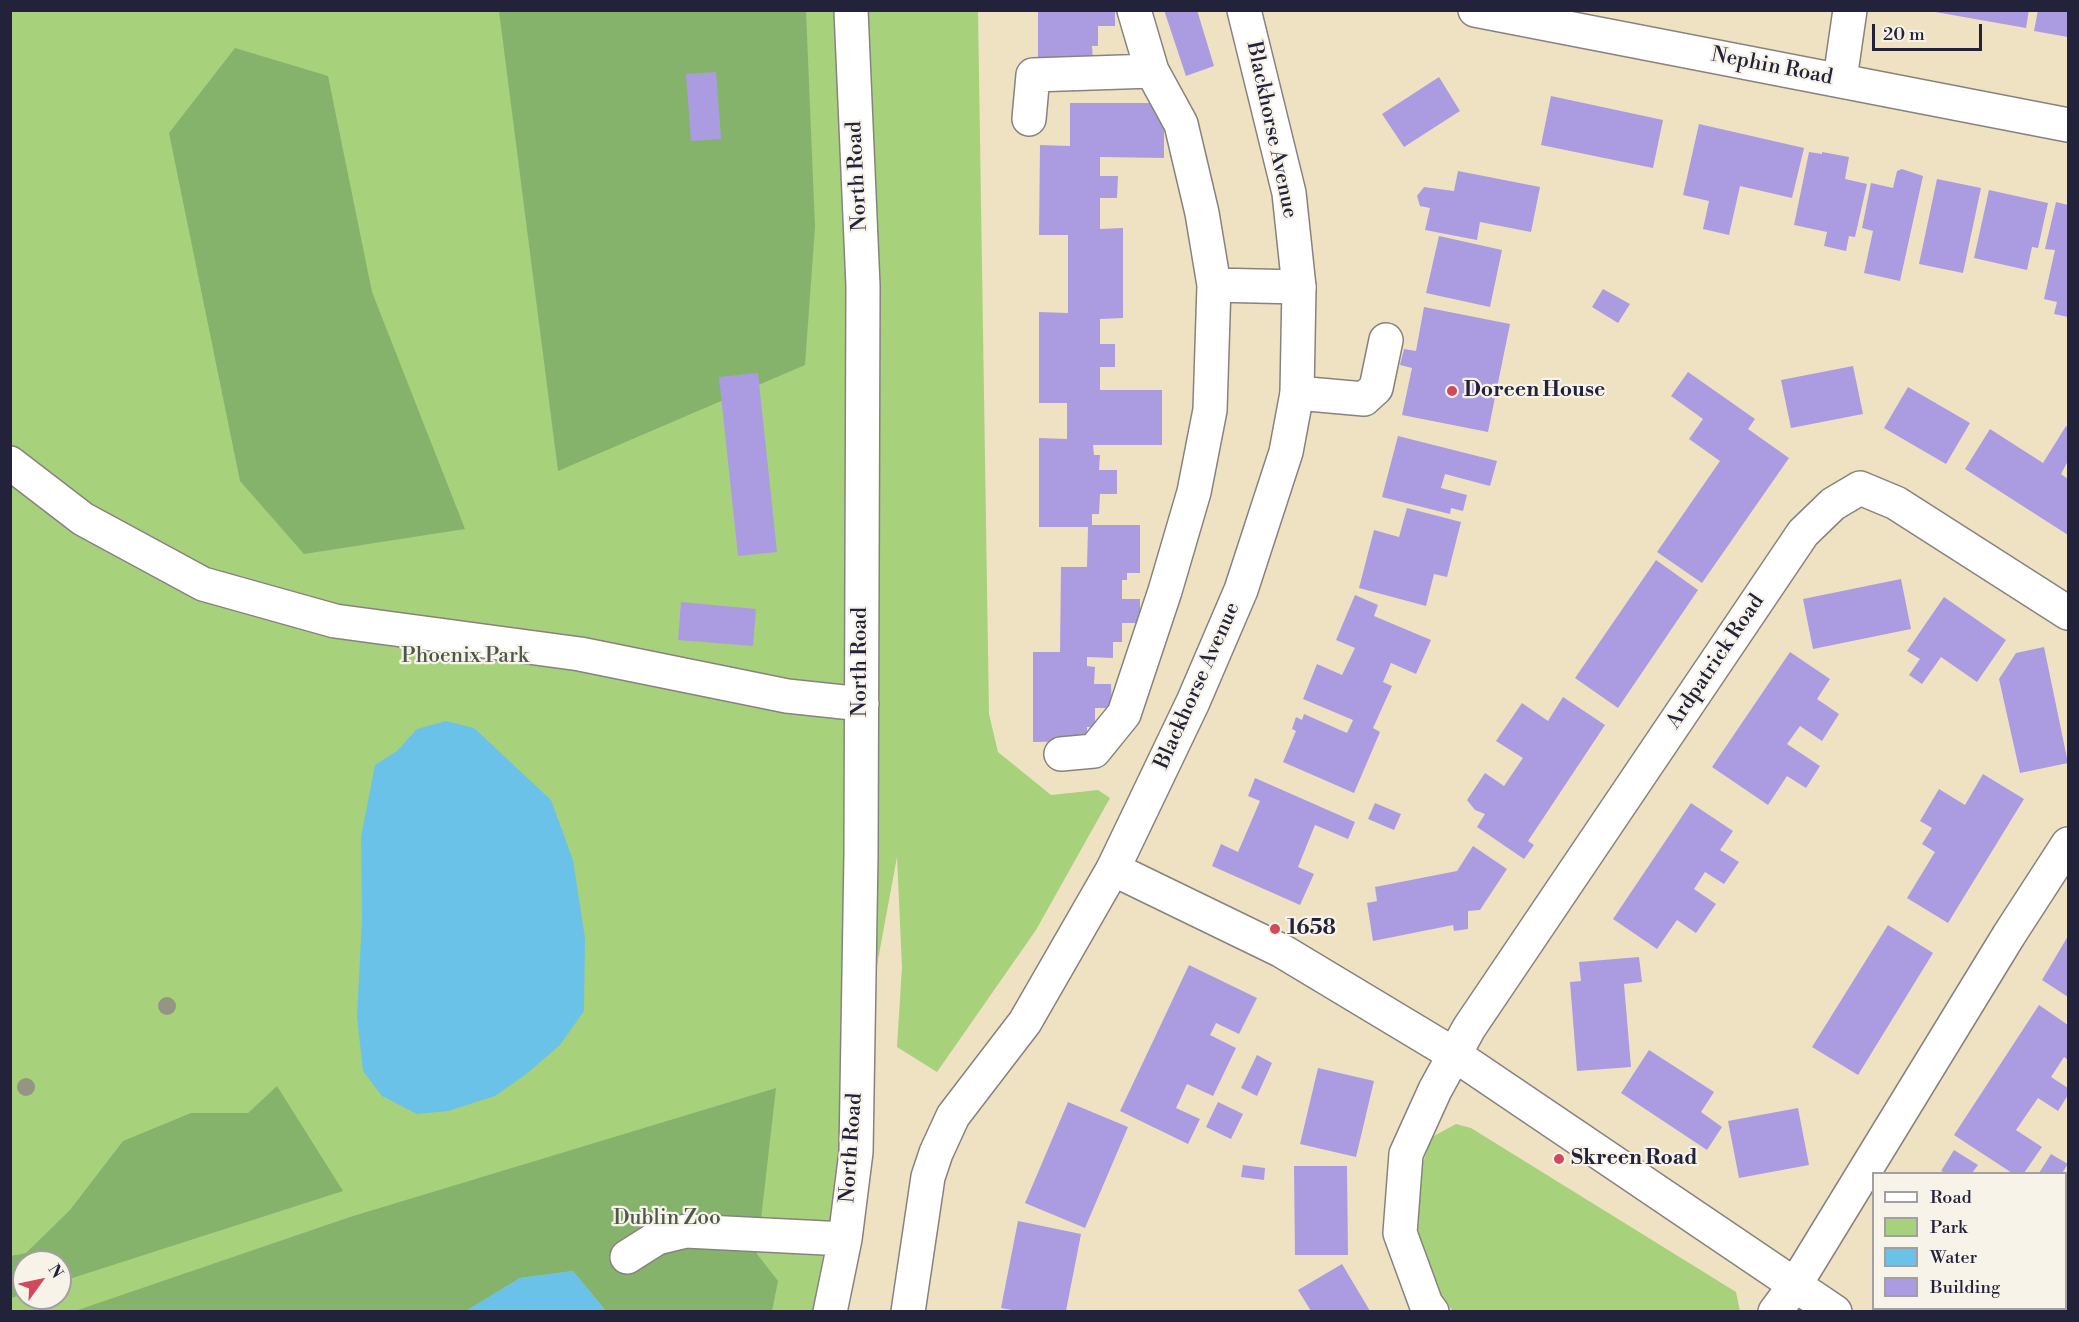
<!DOCTYPE html>
<html>
<head>
<meta charset="utf-8">
<style>
	body { margin:0 }
	#map { position:relative; width:2079px; height:1322px; overflow:hidden; background:#eee2c3; font-family:"Libre Bodoni",serif }
	canvas { display:block }
	.frame { position:absolute; inset:0; border:12px solid #22223b; pointer-events:none }
	.legend { position:absolute; left:1872px; top:1172px; width:195px; height:138px; box-sizing:border-box; background:#f7f3e8; border:2px solid #a29fa3; margin:0; padding:8px 10px; list-style:none; font-size:18px; color:#22223b }
	.legend li { display:flex; align-items:center; gap:12px; height:30px }
	.legend b { width:30px; border:2px solid #a29fa3 }
	.north { position:absolute; left:12px; top:1250px; width:60px; height:60px; box-sizing:border-box; background:#f7f3e8; border:2px solid #a29fa3; border-radius:50%; rotate:57deg; font-size:16px; font-weight:700; line-height:24px; text-align:center; color:#22223b }
	.north::after { content:''; display:block; margin:auto; width:21px; height:27px; background:#d1495b; clip-path:polygon(50% 0,100% 100%,50% 72%,0 100%) }
	.scale { position:absolute; left:1872px; top:24px; width:110px; height:27px; box-sizing:border-box; border:3px solid #22223b; border-top:0; padding-left:8px; font-size:18px; line-height:21px; white-space:nowrap; color:#22223b; -webkit-text-stroke:4px #f7f3e8; paint-order:stroke }
</style>
</head>
<body>
<div id="map">
<canvas width="2079" height="1322"></canvas>
<div class="frame"></div>
<ul class="legend">
<li><b style="height:8px;background:#fff"></b>Road</li>
<li><b style="height:16px;background:#a8d17c"></b>Park</li>
<li><b style="height:16px;background:#6bc2e8"></b>Water</li>
<li><b style="height:16px;background:#ab9ce2"></b>Building</li>
</ul>
<div class="north">N</div>
<div class="scale">20 m</div>
</div>
<script>
const g = document.querySelector('canvas').getContext('2d');
g.lineJoin = 'round';
function fill(path, color) {
  g.fillStyle = color;
  g.fill(path, 'evenodd');
}
function poly(rows) {
  const path = new Path2D();
  for (const r of rows) {
    path.moveTo(r[0], r[1]);
    for (let i = 2; i < r.length; i += 2) path.lineTo(r[i], r[i + 1]);
  }
  return path;
}
function trace(path, color, width, dash) {
  g.strokeStyle = color;
  g.lineWidth = width;
  g.lineCap = dash ? 'butt' : 'round';
  g.setLineDash(dash || []);
  g.stroke(path);
}
function write(font, color, halo, rows, align = 'center') {
  g.font = font + ' "Libre Bodoni",serif';
  g.lineWidth = 4.5;
  g.setLineDash([]);
  g.textBaseline = 'middle';
  g.strokeStyle = halo;
  g.fillStyle = color;
  for (const [text, x, y, turn = 0] of rows) {
    g.save();
    g.translate(x, y);
    g.rotate((+turn || 0) * Math.PI / 180);
    g.textAlign = isNaN(turn) ? turn : align;
    if (halo) g.strokeText(text, 0, 0);
    g.fillText(text, 0, 0);
    g.restore();
  }
}
const green = poly([
	[10,11,978,11,989,714,998,752,1051,795,1098,790,1110,798,1036,930,937,1072,897,1047,902,967,897,857,813,1311,11,1311],
	[24,1262,60,1262,60,1298,24,1298],
	[1456,1124,1471,1128,1736,1292,1740,1311,1453,1311,1436,1292,1420,1255,1415,1185,1432,1137]
]);
const forest = poly([
	[499,11,806,11,815,227,805,365,558,471],
	[235,48,328,76,372,292,465,529,304,554,240,481,169,133],
	[277,1086,343,1191,60,1282,60,1262,24,1262,24,1294,11,1298,11,1256,26,1253,70,1210,123,1141,191,1113,248,1113],
	[776,1088,757,1254,778,1281,772,1311,606,1311,573,1271,520,1278,466,1311,72,1312,350,1217]
]);
const water = poly([
	[446,721,474,728,551,800,573,860,585,938,584,1011,560,1045,525,1075,495,1096,448,1111,417,1114,382,1096,363,1071,357,1017,362,919,361,837,375,765,397,751,417,729],
	[573,1271,606,1311,466,1311,520,1278]
]);
const building = poly([
	[1038,10,1115,10,1115,26,1098,26,1098,46,1092,46,1093,61,1038,61],
	[1164,10,1197,10,1214,66,1186,76],
	[1924,10,2029,10,2026,28],
	[2038,10,2068,10,2068,37,2034,31],
	[716,72,721,139,691,141,686,74],
	[1439,77,1460,111,1404,147,1382,114],
	[1551,96,1663,120,1653,168,1541,145],
	[1070,103,1164,103,1164,158,1100,157,1100,176,1118,176,1117,198,1100,198,1100,229,1123,228,1123,318,1100,319,1100,344,1115,344,1115,367,1100,367,1100,390,1162,390,1162,445,1093,445,1094,455,1100,455,1099,470,1117,470,1117,494,1100,494,1099,514,1092,514,1092,525,1140,525,1140,573,1127,573,1127,580,1122,580,1122,599,1140,599,1140,623,1122,623,1122,642,1113,642,1113,658,1087,657,1087,666,1095,667,1094,684,1111,684,1112,708,1095,708,1095,727,1087,727,1087,741,1033,742,1033,652,1060,652,1061,567,1087,567,1088,527,1039,527,1039,438,1067,439,1067,403,1039,403,1039,312,1068,313,1068,235,1039,235,1040,145,1070,146],
	[1699,124,1804,148,1792,198,1740,186,1729,235,1703,229,1709,201,1683,195],
	[1809,152,1822,154,1822,152,1849,157,1845,179,1867,184,1855,237,1849,236,1846,251,1824,246,1827,232,1794,225],
	[1902,169,1923,176,1900,281,1864,273,1873,231,1862,228,1871,183,1893,188,1897,171],
	[1458,171,1540,187,1531,232,1480,222,1477,240,1425,230,1430,208,1420,206,1417,196,1424,187,1454,191],
	[1937,179,1981,188,1963,273,1919,264],
	[1989,190,2048,203,2038,248,2032,247,2027,270,1974,258],
	[2056,202,2068,205,2068,317,2054,314,2057,302,2044,299,2055,250,2045,249],
	[1439,236,1502,250,1490,307,1426,293],
	[1603,289,1630,304,1618,323,1592,307],
	[1424,307,1510,324,1488,432,1402,415,1412,368,1400,365,1404,349,1416,351],
	[1853,366,1863,414,1791,428,1781,380],
	[1688,372,1755,419,1748,429,1789,458,1702,583,1657,552,1720,461,1689,439,1703,419,1671,396],
	[758,373,777,552,738,556,719,377],
	[1908,387,1970,423,1946,464,1884,428],
	[2066,426,2068,427,2068,461,2061,474,2068,479,2068,535,1965,469,1990,429,2043,463],
	[1398,436,1497,461,1490,486,1445,474,1441,488,1467,495,1463,511,1451,508,1450,514,1382,497],
	[1407,508,1461,522,1447,577,1434,574,1426,606,1359,588,1374,530,1399,537],
	[1656,560,1698,590,1618,708,1575,678],
	[1901,579,1911,629,1813,649,1803,599],
	[1355,595,1378,605,1374,616,1431,640,1416,674,1391,663,1383,682,1392,686,1373,728,1380,732,1354,793,1283,762,1296,731,1292,729,1296,717,1302,720,1304,714,1347,733,1353,720,1303,699,1317,664,1342,675,1355,648,1336,640],
	[1944,597,2006,640,1977,682,1941,657,1922,684,1909,675,1920,659,1907,651],
	[681,602,756,609,753,646,678,640],
	[2044,647,2068,763,2020,773,1999,679,2016,653],
	[1790,652,1830,679,1817,699,1839,714,1822,741,1800,726,1787,744,1820,766,1806,788,1787,776,1768,805,1712,767],
	[1563,697,1605,725,1528,841,1534,845,1524,859,1477,827,1485,814,1475,810,1467,800,1485,773,1504,786,1523,758,1496,741,1522,703,1548,721],
	[1983,774,2024,799,1948,923,1907,898,1935,852,1922,844,1932,828,1920,821,1939,789,1965,805],
	[1255,778,1355,822,1348,839,1315,825,1298,867,1314,874,1300,905,1212,866,1221,844,1238,852,1260,801,1248,796],
	[1375,803,1401,814,1394,830,1368,819],
	[1691,803,1733,831,1720,850,1739,862,1724,884,1705,872,1694,889,1716,904,1696,933,1677,920,1657,949,1613,919],
	[1473,846,1507,869,1480,910,1468,911,1468,929,1454,931,1453,925,1373,941,1367,903,1377,901,1375,887,1457,871],
	[1888,925,1933,953,1858,1075,1812,1047],
	[2068,936,2068,997,2042,980],
	[1639,957,1642,982,1624,984,1631,1067,1577,1071,1570,982,1581,981,1579,962],
	[1189,965,1257,998,1239,1034,1216,1023,1210,1035,1236,1048,1213,1096,1187,1084,1176,1108,1200,1119,1188,1144,1120,1111],
	[2039,1005,2068,1025,2068,1060,2064,1057,2051,1077,2068,1088,2068,1095,2058,1111,2038,1098,2016,1130,2042,1147,2024,1173,2012,1173,1954,1135],
	[1649,1050,1714,1092,1701,1112,1722,1127,1707,1150,1621,1093],
	[1257,1055,1272,1063,1257,1096,1241,1088],
	[1318,1068,1374,1081,1356,1157,1300,1144],
	[1068,1102,1128,1127,1085,1228,1025,1203],
	[1218,1102,1243,1114,1231,1139,1206,1127],
	[1798,1108,1809,1165,1739,1178,1728,1121],
	[1954,1150,1978,1165,1972,1173,1946,1173,1941,1171],
	[2051,1154,2068,1164,2062,1173,2039,1173],
	[1243,1165,1265,1168,1264,1180,1241,1177],
	[1294,1166,1347,1166,1348,1255,1295,1255],
	[1018,1221,1081,1234,1066,1311,1017,1311,1001,1308],
	[1342,1264,1370,1311,1311,1311,1298,1290],
	[2007,1308,2029,1308,2034,1311,2005,1311]
]);
const minor = poly([
	[1134,10,1152,71],
	[1475,10,2068,125],
	[1840,79,1850,10],
	[1029,119,1033,75,1152,71,1181,124,1202,213,1214,285,1210,410,1194,492,1165,591,1124,714,1094,751,1061,754],
	[1214,285,1299,287],
	[1297,393,1364,399,1376,388,1386,340],
	[10,463,83,519,203,584,335,621,580,654,787,696,862,704],
	[1113,869,1282,951,1455,1055,1835,1312],
	[627,1257,657,1238,686,1231,845,1239],
	[830,1312,845,1239,856,1152,861,855,863,286,851,10],
	[1432,1312,1426,1304,1400,1233,1406,1154,1435,1090,1469,1028,1803,533,1833,504,1860,488,1896,503,2068,613],
	[1775,1312,1795,1285,2009,935,2068,844]
]);
const major = poly([
	[908,1312,928,1177,936,1153,953,1116,1025,1022,1113,869,1193,702,1241,590,1286,452,1297,393,1299,287,1289,193,1244,10]
]);
const trees = [
	[167,1006],
	[26,1087]
];
const markers = [
	[1452,391,6,"#d1495b"],
	[1275,929,6,"#d1495b"],
	[1559,1159,6,"#d1495b"]
];
const streetNames = [
	["Nephin Road",1772,67,11],
	["Blackhorse Avenue",1271,130,78],
	["North Road",858,176,-93],
	["North Road",861,662,-90],
	["Ardpatrick Road",1716,662,-56],
	["Blackhorse Avenue",1198,686,-66],
	["North Road",852,1148,-86]
];
const poiNames = [
	["Doreen House",1464,391],
	["1658",1287,929],
	["Skreen Road",1571,1159]
];
const parkNames = [
	["Phoenix Park",465,657],
	["Dublin Zoo",667,1219]
];
fill(green, '#a8d17c');
fill(forest, '#86b36c');
fill(water, '#6bc2e8');
fill(building, '#ab9ce2');
trace(minor, '#88827f', 36);
trace(major, '#88827f', 36);
trace(minor, '#fff', 33);
trace(major, '#fff', 33);
g.fillStyle = '#949683';
for (const [x, y] of trees) {
  g.beginPath();
  g.arc(x, y, 9, 0, 2 * Math.PI);
  g.fill();
}
for (const [x, y, r, color] of markers) {
  const dot = new Path2D();
  dot.arc(x, y, r, 0, 2 * Math.PI);
  g.fillStyle = color;
  g.fill(dot);
  trace(dot, '#f7f3e8', 2);
}
write('21px', '#22223b', '#f7f3e8', streetNames);
write('bold 21px', '#22223b', '#f7f3e8', poiNames, 'left');
write('21px', '#4a574e', '#f7f3e8', parkNames);
</script>
</body>
</html>
